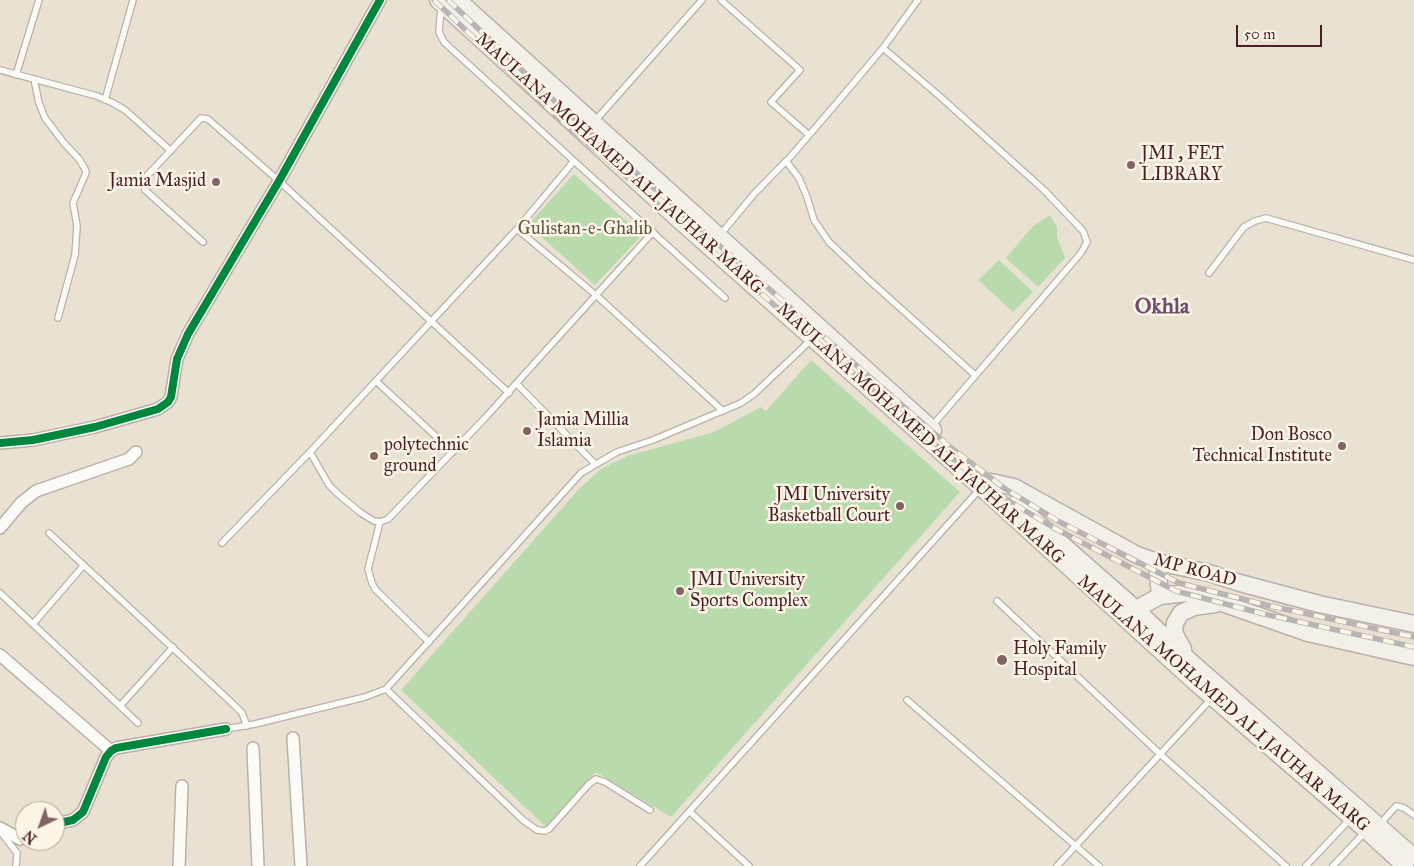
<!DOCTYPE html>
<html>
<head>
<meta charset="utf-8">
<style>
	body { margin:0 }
	#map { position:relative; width:1414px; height:866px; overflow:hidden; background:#e9e2d3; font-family:"IM FELL Great Primer",serif }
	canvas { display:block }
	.north { position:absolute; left:15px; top:801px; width:50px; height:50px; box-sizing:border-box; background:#fcf5e5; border:1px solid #b59f9b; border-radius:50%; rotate:222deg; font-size:14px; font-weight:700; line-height:20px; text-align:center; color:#4a1f2b }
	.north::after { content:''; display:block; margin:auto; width:18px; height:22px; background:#826366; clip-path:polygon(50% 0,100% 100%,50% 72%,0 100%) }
	.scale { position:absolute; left:1236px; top:25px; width:86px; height:22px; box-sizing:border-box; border:2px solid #4a1f2b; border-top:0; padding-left:6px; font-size:15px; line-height:18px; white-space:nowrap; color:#4a1f2b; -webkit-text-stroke:4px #fcf5e5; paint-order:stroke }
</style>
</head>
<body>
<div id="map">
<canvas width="1414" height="866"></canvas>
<div class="north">N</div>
<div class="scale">50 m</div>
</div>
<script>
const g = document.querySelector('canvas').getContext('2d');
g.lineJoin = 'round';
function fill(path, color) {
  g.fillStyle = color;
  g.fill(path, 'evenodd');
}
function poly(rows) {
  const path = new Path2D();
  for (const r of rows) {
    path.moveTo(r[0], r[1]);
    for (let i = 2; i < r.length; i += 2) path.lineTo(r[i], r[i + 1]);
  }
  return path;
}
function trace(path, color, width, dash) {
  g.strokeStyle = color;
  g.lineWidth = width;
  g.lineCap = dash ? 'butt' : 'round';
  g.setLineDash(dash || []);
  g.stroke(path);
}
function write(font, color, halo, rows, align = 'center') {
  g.font = font + ' "IM FELL Great Primer",serif';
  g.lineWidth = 5;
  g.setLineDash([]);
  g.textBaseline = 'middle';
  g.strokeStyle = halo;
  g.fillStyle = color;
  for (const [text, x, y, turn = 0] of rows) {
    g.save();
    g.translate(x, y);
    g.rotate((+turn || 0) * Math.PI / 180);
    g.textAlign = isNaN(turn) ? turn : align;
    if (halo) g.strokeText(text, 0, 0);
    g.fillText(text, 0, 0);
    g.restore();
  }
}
const green = poly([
	[574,174,642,235,595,285,528,225],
	[1050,215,1057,227,1057,237,1065,258,1038,287,1006,258,1033,226],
	[999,260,1033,292,1013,312,978,280],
	[811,360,960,492,671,817,596,772,546,827,401,690,578,490,601,469,627,456,714,432,761,407,766,411]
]);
const lane = poly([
	[721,0,800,70,771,102,809,135],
	[883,48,936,93,1044,190,1083,231,1087,242,1081,253,932,426],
	[0,70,97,96,113,103,125,110,171,151],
	[16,75,39,0],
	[34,79,39,103,45,118,64,143,79,159,85,169,86,173,73,203,77,226,75,255,58,318],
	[105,100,133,0],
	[594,122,702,0],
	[574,161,725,298],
	[786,161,799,178,807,197,814,220,829,242,869,280,975,375],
	[517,229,597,296,723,411],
	[720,235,754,194,792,155,840,99,883,48,918,0],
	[203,242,145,190,144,179,201,118,208,119,279,181,509,393],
	[1209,273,1244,227,1255,221,1266,218,1414,260],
	[376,381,453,452],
	[517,384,595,464],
	[310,452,329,485,339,495,361,513,374,521,380,522,388,519,485,418,653,232],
	[380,522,368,569,372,583,375,589,429,642],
	[49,533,231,702,242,713,247,726],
	[222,543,310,452,517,229,574,161,444,42,439,32,441,7],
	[0,593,120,706,173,647],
	[997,601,1160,754,1286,866],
	[33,624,84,565],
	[386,689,523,820,537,830,545,831,549,829,589,784,596,779,605,782,650,810],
	[907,700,1099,866],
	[120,706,138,723],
	[226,729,255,724,365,697,386,689,581,473,617,452,653,440,741,403,754,394,811,340],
	[690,812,749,866],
	[1380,824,1396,806,1404,808,1414,815],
	[0,831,17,853,16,866],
	[640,866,980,489],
	[1057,866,1211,699],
	[1306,866,1351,818],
	[1333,866,1365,832]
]);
const street = poly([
	[0,443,33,440,95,427,158,409,168,402,171,397,177,359,188,334,279,181,380,0],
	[0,528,21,503,36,491,129,459,136,452],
	[0,655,111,751],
	[293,738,301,866],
	[253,748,258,866],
	[55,824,73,820,83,812,106,757,111,751,116,748,226,729],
	[0,828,20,839,25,833],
	[179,866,182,786]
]);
const secondary = poly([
	[438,0,679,220,984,490,1196,683,1366,830,1405,866],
	[458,0,933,430],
	[984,490,991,482,1014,487,1137,555,1157,562,1209,573,1240,583,1319,604,1414,624],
	[1016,504,1130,604,1190,661,1414,857],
	[1157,562,1160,596],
	[1130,617,1136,609,1160,596,1187,593,1222,603,1308,633,1414,657],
	[1183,649,1174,633,1175,623,1181,613,1194,607,1215,604]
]);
const rail = poly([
	[434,0,554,114,945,453,999,495,1054,528,1176,591,1264,614,1414,647],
	[448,0,561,107,950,447,1004,488,1058,521,1179,583,1266,605,1414,637]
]);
const cycleway = poly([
	[0,443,33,440,95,427,158,409,168,402,171,397,177,359,188,334,279,181,380,0],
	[55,824,73,820,83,812,106,757,111,751,116,748,226,729]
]);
const markers = [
	[1131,165,5,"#826366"],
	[216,182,5,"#826366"],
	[527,431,5,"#826366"],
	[1342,446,5,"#826366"],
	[374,456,5,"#826366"],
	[900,506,5,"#826366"],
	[680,591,5,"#826366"],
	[1002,660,6,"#826366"]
];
const poiNames = [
	["JMI , FET",1141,155],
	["LIBRARY",1141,176],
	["Jamia Masjid",206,182,"right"],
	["Jamia Millia",537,421],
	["Islamia",537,442],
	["Don Bosco",1332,436,"right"],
	["Technical Institute",1332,457,"right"],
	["polytechnic",384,446],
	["ground",384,467],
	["JMI University",890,496,"right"],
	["Basketball Court",890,517,"right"],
	["JMI University",690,581],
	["Sports Complex",690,602],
	["Holy Family",1013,650],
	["Hospital",1013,671]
];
const streetNames = [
	["MAULANA MOHAMED ALI JAUHAR MARG",619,164,42],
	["MAULANA MOHAMED ALI JAUHAR MARG",920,434,42],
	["MP ROAD",1195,571,15],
	["MAULANA MOHAMED ALI JAUHAR MARG",1223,704,41]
];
const parkNames = [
	["Gulistan-e-Ghalib",585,230]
];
const districtNames = [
	["Okhla",1162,308]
];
fill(green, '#b9daac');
trace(lane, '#b9b0a9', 8);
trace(street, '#b9b0a9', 14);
trace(secondary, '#b9b0a9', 19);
trace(lane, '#fcfbf8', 5.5);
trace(street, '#fcfbf8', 11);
trace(secondary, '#f3f0ea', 16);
trace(rail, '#b9b3b3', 5.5);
trace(rail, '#fcf5e5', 4, [11]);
trace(cycleway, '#00873e', 8);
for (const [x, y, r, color] of markers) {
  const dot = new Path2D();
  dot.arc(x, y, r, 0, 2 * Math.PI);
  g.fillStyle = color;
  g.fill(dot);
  trace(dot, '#fcf5e5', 2);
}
write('18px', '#4a1f2b', '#fcf5e5', poiNames, 'left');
write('18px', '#4a1f2b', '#fcf5e5', streetNames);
write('18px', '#5f5548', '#fcf5e5', parkNames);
write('bold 22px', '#704c6f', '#fcf5e5', districtNames);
</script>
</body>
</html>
